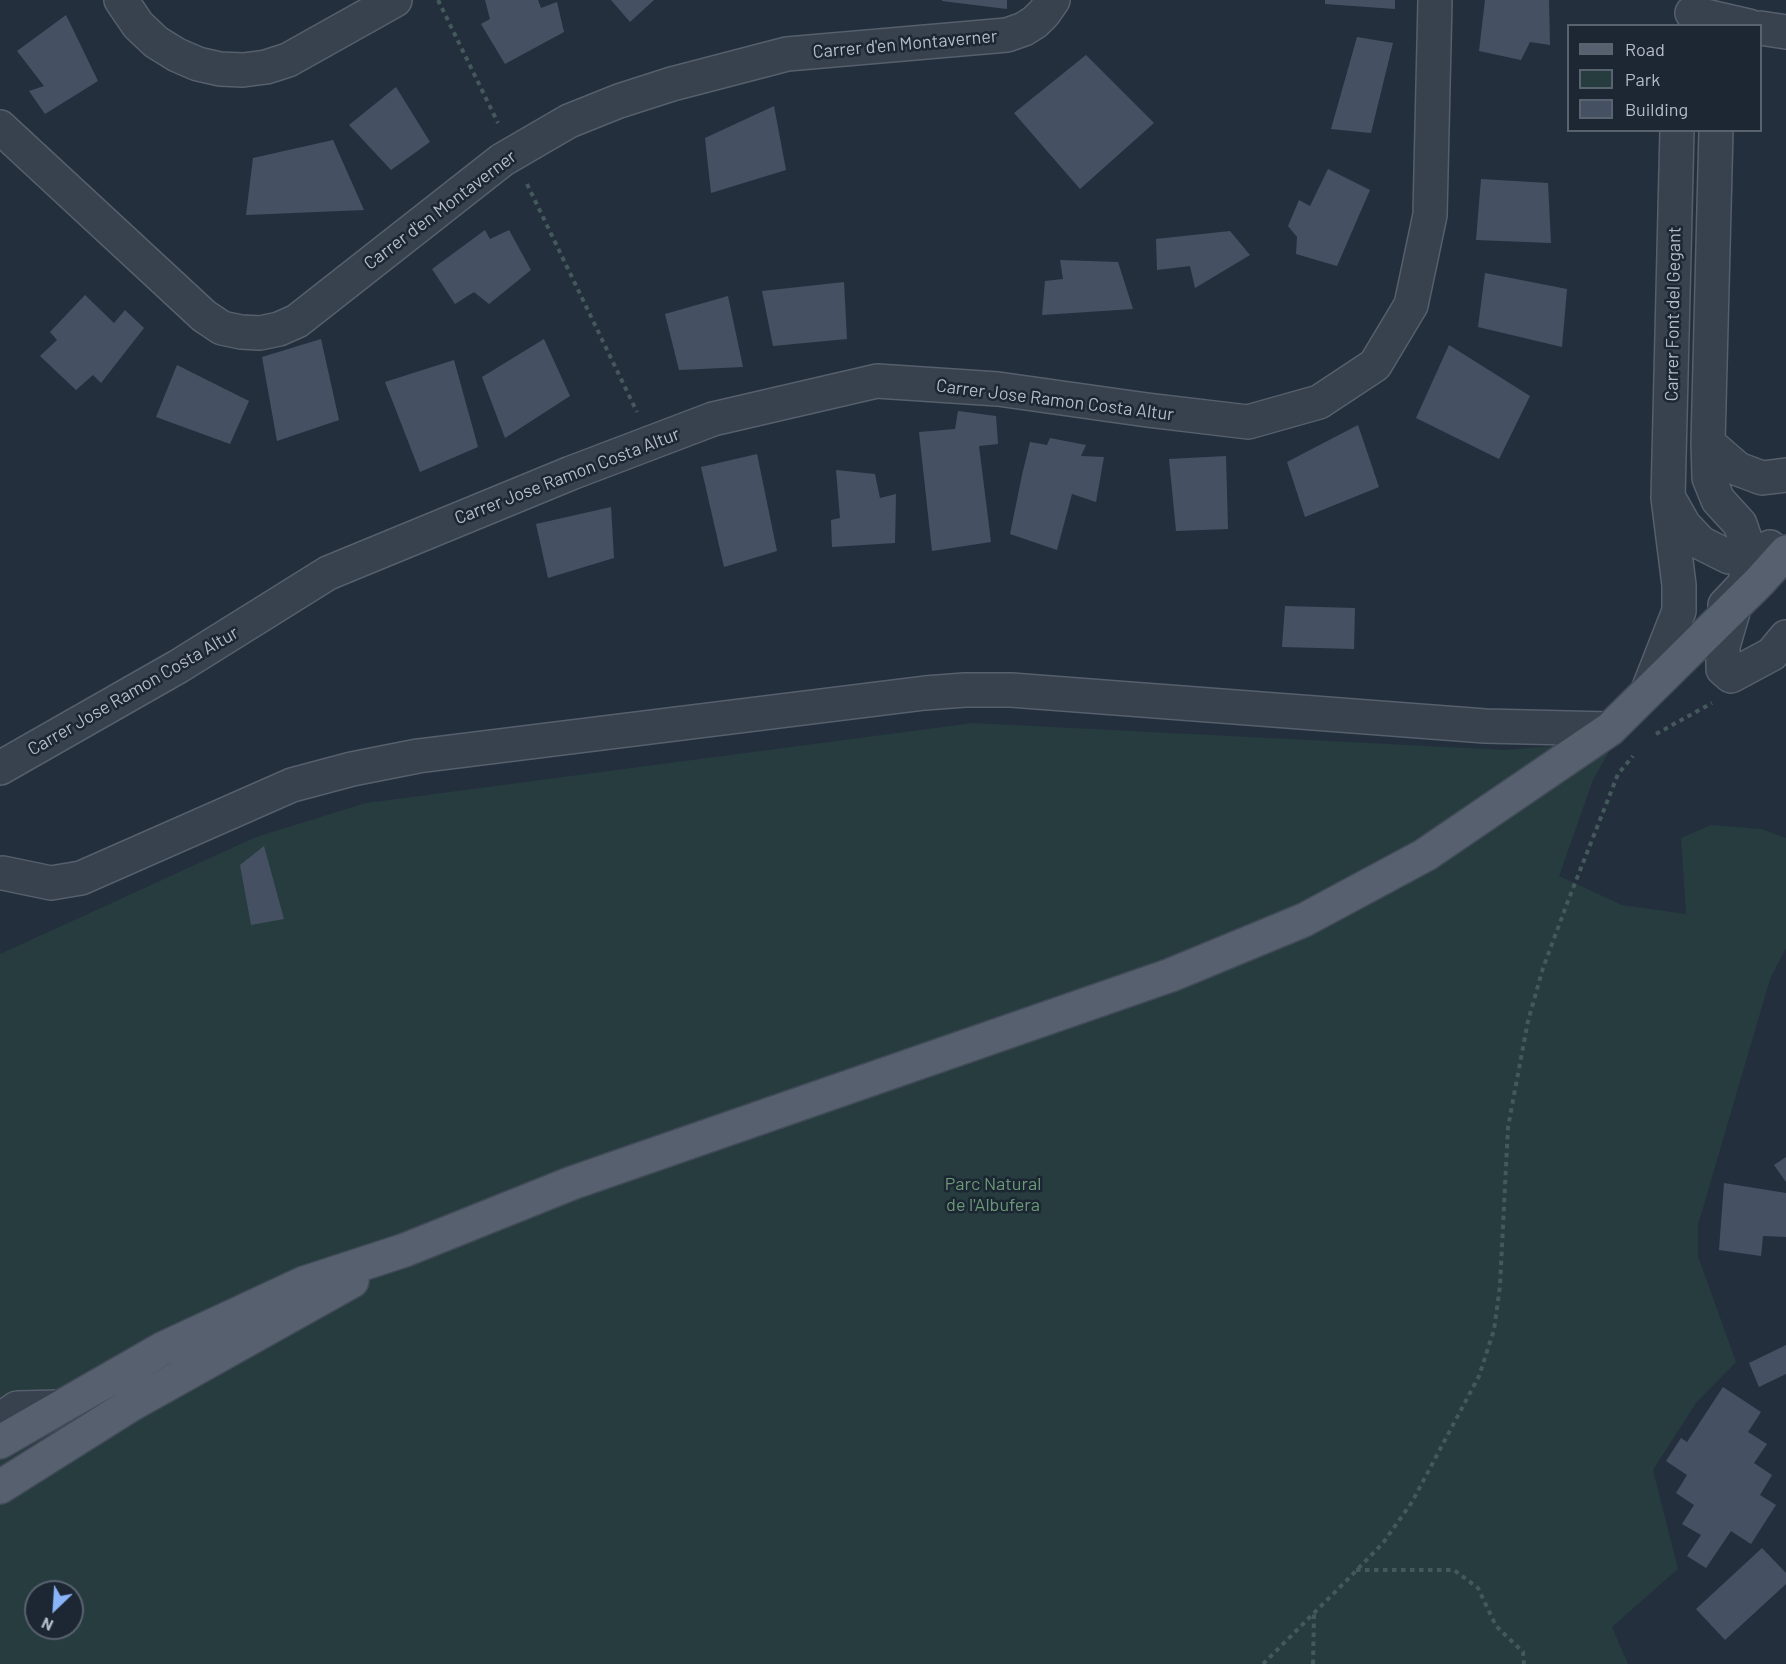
<!DOCTYPE html>
<html>
<head>
<meta charset="utf-8">
<style>
	body { margin:0 }
	#map { position:relative; width:1786px; height:1664px; overflow:hidden; background:#242f3e; font-family:Barlow,sans-serif }
	canvas { display:block }
	.legend { position:absolute; left:1567px; top:24px; width:195px; height:108px; box-sizing:border-box; background:#1d2633; border:2px solid #59626f; margin:0; padding:8px 10px; list-style:none; font-size:18px; color:#b4bcc9 }
	.legend li { display:flex; align-items:center; gap:12px; height:30px }
	.legend b { width:30px; border:2px solid #59626f }
	.north { position:absolute; left:24px; top:1580px; width:60px; height:60px; box-sizing:border-box; background:#1d2633; border:2px solid #59626f; border-radius:50%; rotate:205deg; font-size:16px; font-weight:700; line-height:24px; text-align:center; color:#b4bcc9 }
	.north::after { content:''; display:block; margin:auto; width:21px; height:27px; background:#8ab4f8; clip-path:polygon(50% 0,100% 100%,50% 72%,0 100%) }
</style>
</head>
<body>
<div id="map">
<canvas width="1786" height="1664"></canvas>
<ul class="legend">
<li><b style="height:8px;background:#56606e"></b>Road</li>
<li><b style="height:16px;background:#263c3f"></b>Park</li>
<li><b style="height:16px;background:#455162"></b>Building</li>
</ul>
<div class="north">N</div>
</div>
<script>
const g = document.querySelector('canvas').getContext('2d');
g.lineJoin = 'round';
function fill(path, color) {
  g.fillStyle = color;
  g.fill(path, 'evenodd');
}
function poly(rows) {
  const path = new Path2D();
  for (const r of rows) {
    path.moveTo(r[0], r[1]);
    for (let i = 2; i < r.length; i += 2) path.lineTo(r[i], r[i + 1]);
  }
  return path;
}
function trace(path, color, width, dash) {
  g.strokeStyle = color;
  g.lineWidth = width;
  g.lineCap = dash ? 'butt' : 'round';
  g.setLineDash(dash || []);
  g.stroke(path);
}
function write(font, color, halo, rows, align = 'center') {
  g.font = font + ' Barlow,sans-serif';
  g.lineWidth = 5;
  g.setLineDash([]);
  g.textBaseline = 'middle';
  g.strokeStyle = halo;
  g.fillStyle = color;
  for (const [text, x, y, turn = 0] of rows) {
    g.save();
    g.translate(x, y);
    g.rotate((+turn || 0) * Math.PI / 180);
    g.textAlign = isNaN(turn) ? turn : align;
    if (halo) g.strokeText(text, 0, 0);
    g.fillText(text, 0, 0);
    g.restore();
  }
}
const green = poly([
	[973,723,1506,750,1615,741,1593,780,1559,876,1622,905,1686,914,1681,838,1711,825,1761,829,1786,838,1786,948,1770,979,1698,1225,1698,1256,1736,1362,1696,1403,1653,1470,1678,1569,1612,1627,1628,1664,0,1664,0,954,256,837,366,803],
	[36,1592,72,1592,72,1628,36,1628]
]);
const building = poly([
	[485,0,538,0,541,8,557,2,564,32,505,64,481,24,490,19],
	[611,0,654,0,630,22],
	[942,0,1007,0,1007,9,942,1],
	[1325,0,1395,0,1395,9,1325,4],
	[1485,0,1549,0,1550,45,1530,42,1521,60,1479,51],
	[66,15,98,81,45,114,29,91,44,86,17,51],
	[1357,37,1393,43,1371,133,1331,129],
	[1086,55,1154,123,1080,189,1014,113],
	[396,87,430,142,391,170,349,125],
	[774,106,786,170,711,193,705,138],
	[333,140,364,210,246,215,253,158],
	[1328,169,1370,190,1337,266,1296,254,1297,237,1288,226,1299,200,1310,206],
	[1481,179,1548,183,1551,243,1476,240],
	[485,230,490,239,509,230,531,270,489,304,474,292,455,304,432,269],
	[1230,231,1250,255,1195,288,1190,266,1157,270,1156,239],
	[1060,260,1118,262,1133,309,1042,315,1045,281,1063,279],
	[1485,273,1567,289,1562,347,1478,327],
	[844,282,847,339,773,346,762,291],
	[85,295,114,323,125,310,144,328,101,383,93,375,76,390,40,356,57,340,50,332],
	[728,296,743,367,679,370,665,314],
	[321,339,339,420,277,441,262,357],
	[544,339,570,396,505,438,482,377],
	[1449,345,1530,396,1499,459,1416,418],
	[454,360,478,447,420,472,385,382],
	[177,365,249,401,230,444,156,417],
	[958,411,996,416,998,444,979,446,991,542,932,551,919,432,955,429],
	[1358,425,1379,487,1305,517,1287,462],
	[1050,438,1086,445,1081,456,1104,457,1096,502,1072,494,1057,550,1010,534,1022,475,1030,442,1047,445],
	[757,454,777,551,724,567,701,467],
	[1226,456,1228,529,1176,531,1169,459],
	[836,470,875,474,880,498,896,494,895,543,832,547,831,520,840,518],
	[611,507,614,558,548,578,536,524],
	[1285,606,1355,608,1354,649,1282,647],
	[264,846,284,919,251,925,240,865],
	[1786,1157,1786,1182,1774,1165],
	[1724,1183,1786,1193,1786,1237,1763,1236,1761,1256,1719,1250],
	[1786,1345,1786,1374,1759,1387,1749,1363],
	[1723,1387,1761,1412,1748,1432,1767,1444,1754,1463,1772,1475,1760,1495,1776,1505,1751,1544,1731,1531,1706,1568,1687,1556,1701,1535,1682,1524,1694,1505,1676,1493,1687,1475,1666,1461,1681,1438,1687,1442],
	[1762,1548,1786,1573,1786,1584,1725,1640,1696,1609]
]);
const path = poly([
	[438,0,498,123],
	[527,184,637,412],
	[1656,734,1712,703],
	[1356,1570,1454,1570,1478,1588,1496,1626,1523,1652,1524,1664],
	[1263,1664,1348,1579,1383,1543,1412,1502,1479,1376,1494,1330,1500,1286,1508,1127,1528,1021,1543,968,1568,901,1618,774,1633,756],
	[1313,1664,1314,1614]
]);
const minor = poly([
	[121,0,138,25,156,42,177,55,198,64,220,69,243,70,266,67,288,60,395,0],
	[1692,13,1749,26],
	[1760,28,1786,32],
	[0,127,204,316,222,328,241,332,260,333,279,329,297,321,502,160,569,121,619,101,672,84,787,54,1007,35,1024,29,1035,22,1044,13,1053,0],
	[1716,130,1708,443,1709,478,1718,500,1740,524,1751,556,1744,585,1725,605],
	[1708,443,1738,469,1762,478,1786,475],
	[1671,502,1684,525,1701,543,1729,557,1751,556,1770,547],
	[1735,605,1723,646,1723,669,1731,676,1772,654,1786,637],
	[1648,690,1679,611,1679,585,1668,498,1677,130],
	[0,768,179,666,328,573,571,473,713,419,877,381,998,389,1147,410,1248,422,1319,402,1375,365,1411,305,1430,215,1435,0],
	[3,873,51,883,81,878,292,785,352,769,418,756,925,693,965,690,1011,690,1485,726,1610,729],
	[0,1420,17,1408,60,1407]
]);
const major = poly([
	[0,1442,162,1349,304,1283,405,1250,572,1183,1171,975,1304,920,1425,855,1610,729,1759,582,1786,552],
	[0,1487,132,1404,352,1281]
]);
const streetNames = [
	["Carrer d'en Montaverner",905,44,-5],
	["Carrer d'en Montaverner",440,210,-37],
	["Carrer Font del Gegant",1673,314,-89],
	["Carrer Jose Ramon Costa Altur",1055,400,7],
	["Carrer Jose Ramon Costa Altur",567,476,-21],
	["Carrer Jose Ramon Costa Altur",133,691,-30]
];
const parkNames = [
	["Parc Natural",993,1184],
	["de l'Albufera",993,1205]
];
fill(green, '#263c3f');
fill(building, '#455162');
trace(minor, '#565f6c', 36);
trace(major, '#414a57', 36);
trace(path, '#44595c', 4, [4.5, 4.5]);
trace(minor, '#38414e', 33);
trace(major, '#56606e', 33);
write('18px', '#b4bcc9', '#1d2633', streetNames);
write('18px', '#6b9a76', '#1d2633', parkNames);
</script>
</body>
</html>
